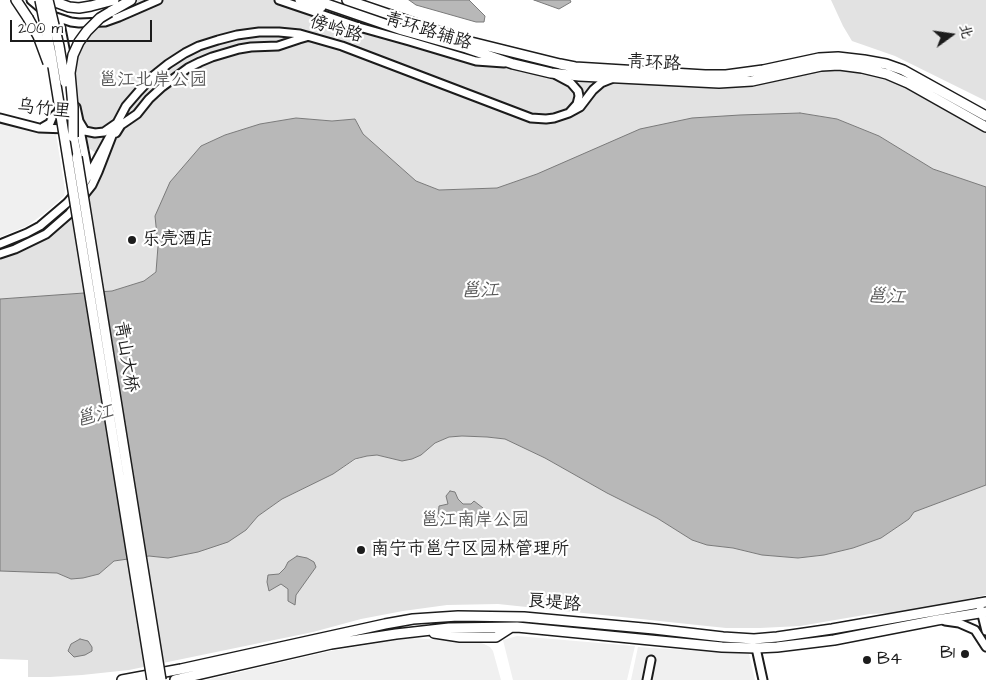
<!DOCTYPE html>
<html>
<head>
<meta charset="utf-8">
<style>
	body { margin:0 }
	#map { position:relative; width:986px; height:680px; overflow:hidden; background:#fff; font-family:"Architects Daughter","LXGW WenKai TC",sans-serif }
	canvas { display:block }
	.north { position:absolute; left:926px; top:10px; width:50px; height:50px; -webkit-text-stroke:4px #fff; paint-order:stroke; rotate:76deg; font-size:14px; font-weight:700; line-height:20px; text-align:center; color:#1c1c1c }
	.north::after { content:''; display:block; margin:auto; width:18px; height:22px; background:#1c1c1c; clip-path:polygon(50% 0,100% 100%,50% 72%,0 100%) }
	.scale { position:absolute; left:10px; top:20px; width:142px; height:22px; box-sizing:border-box; border:2px solid #1c1c1c; border-top:0; padding-left:6px; font-size:15px; line-height:18px; white-space:nowrap; color:#1c1c1c; -webkit-text-stroke:4px #fff; paint-order:stroke }
</style>
</head>
<body>
<div id="map">
<canvas width="986" height="680"></canvas>
<div class="north">北</div>
<div class="scale">200 m</div>
</div>
<script>
const g = document.querySelector('canvas').getContext('2d');
g.lineJoin = 'round';
function fill(path, color) {
  g.fillStyle = color;
  g.fill(path, 'evenodd');
}
function poly(rows) {
  const path = new Path2D();
  for (const r of rows) {
    path.moveTo(r[0], r[1]);
    for (let i = 2; i < r.length; i += 2) path.lineTo(r[i], r[i + 1]);
  }
  return path;
}
function trace(path, color, width, dash) {
  g.strokeStyle = color;
  g.lineWidth = width;
  g.lineCap = dash ? 'butt' : 'round';
  g.setLineDash(dash || []);
  g.stroke(path);
}
function write(font, color, halo, rows, align = 'center') {
  g.font = font + ' "Architects Daughter","LXGW WenKai TC",sans-serif';
  g.lineWidth = 4.5;
  g.setLineDash([]);
  g.textBaseline = 'middle';
  g.strokeStyle = halo;
  g.fillStyle = color;
  for (const [text, x, y, turn = 0] of rows) {
    g.save();
    g.translate(x, y);
    g.rotate((+turn || 0) * Math.PI / 180);
    g.textAlign = isNaN(turn) ? turn : align;
    if (halo) g.strokeText(text, 0, 0);
    g.fillText(text, 0, 0);
    g.restore();
  }
}
const built = poly([
	[0,123,24,129,51,131,56,134,65,190,64,196,46,212,27,226,0,237],
	[517,636,635,646,627,680,513,680,503,640],
	[412,638,478,642,484,644,490,647,493,651,501,680,206,680,331,651,383,642],
	[638,647,749,654,755,680,631,680]
]);
const green = poly([
	[131,0,300,0,345,15,372,19,551,73,719,83,806,68,875,70,986,127,986,187,933,169,879,136,837,119,800,113,537,174,497,188,439,190,416,181,363,134,355,119,332,121,296,118,260,124,225,135,201,146,155,216,158,246,156,272,144,281,112,291,0,299,0,254,15,249,60,223,92,185,103,158,73,137,70,82,83,36],
	[831,0,986,0,986,101,895,56,852,41,843,26],
	[462,436,487,437,505,439,545,458,607,493,657,518,692,540,707,545,733,548,762,555,797,558,824,555,853,548,881,538,909,519,914,512,986,485,986,595,907,612,870,614,800,626,760,628,726,628,498,604,447,605,403,611,361,619,313,632,129,670,82,675,50,677,28,677,28,660,0,659,0,571,57,573,71,579,83,578,99,574,114,561,149,556,168,558,246,530,258,516,282,499,333,474,355,460,367,456,377,455,402,461,421,455,435,443,449,437]
]);
const water = poly([
	[409,0,469,0,485,16,484,22,476,22,416,5,409,0],
	[534,0,570,0,571,2,559,9,534,0],
	[800,113,837,119,879,136,933,169,986,187,986,485,914,512,909,519,881,538,853,548,824,555,798,558,762,555,733,548,707,545,692,540,657,518,607,493,545,458,505,439,487,437,462,436,449,437,435,443,421,455,412,459,402,461,377,455,367,456,355,459,333,474,282,499,258,516,246,530,228,542,198,552,168,558,149,556,114,561,99,574,83,578,71,579,57,573,0,571,0,299,112,291,144,281,156,272,158,246,155,216,170,182,201,146,225,135,260,124,296,118,332,121,355,119,363,134,416,181,439,190,497,188,537,174,640,129,692,118,740,115,800,113],
	[450,491,455,492,458,499,463,504,471,504,474,501,483,508,486,518,481,524,473,523,467,513,459,512,445,521,438,517,439,506,448,504,446,496,450,491],
	[297,556,307,558,314,562,316,567,296,595,295,605,288,601,288,589,281,584,269,591,267,582,268,575,279,574,285,568,288,562,297,556],
	[80,639,88,641,92,647,92,651,85,655,74,657,68,651,71,644,80,639]
]);
const minor = poly([
	[31,0,44,11],
	[279,0,359,27,409,41,476,61,504,63],
	[56,17,71,22,79,23,105,22,119,17,158,0],
	[59,18,69,69],
	[556,75,571,83,578,91,579,96,577,104,569,113,580,107,593,90,601,83,611,79],
	[76,107,79,121,85,131,95,133,104,132,117,123,126,106,139,91,153,76,168,64,185,53,199,46,218,40,237,35,259,32,279,32,300,34,342,46,531,118,546,119,554,118,569,113],
	[0,118,39,128,67,129],
	[79,125,89,176],
	[43,127,50,123,52,118,58,112],
	[116,133,121,125,137,114,149,99,162,87,188,68,200,62,212,57,239,49,251,47,278,46,299,39,306,37],
	[0,244,27,233,40,226,67,203,85,182,117,123,98,172,92,185,69,214,46,234,15,249,0,254],
	[979,603,986,631],
	[945,621,959,623,975,630,986,647],
	[756,648,763,680],
	[647,680,651,660]
]);
const major = poly([
	[16,0,28,18],
	[50,0,69,7,79,8,91,6,114,0],
	[300,0,321,7],
	[315,0,402,30,466,48,513,64,551,73,579,76,719,83,752,81,821,66,839,65,862,68,887,74,908,83,986,127],
	[347,0,467,41,560,64,575,67,705,75,726,75,763,70,819,58,838,57,864,60,886,64,903,70,986,116],
	[110,12,131,0],
	[73,137,77,157],
	[434,633,460,637,496,637,510,628],
	[122,680,181,669,385,624,413,619,458,616,524,617,654,629,723,637,754,639,777,637,832,629,986,602],
	[175,680,331,644,396,634,449,628,517,627,722,647,756,648,777,647,834,640,937,620,986,612]
]);
const majorBridge = poly([
	[40,0,51,54,152,680],
	[48,0,59,46,65,82],
	[28,18,38,36,48,63],
	[73,137,73,107,70,73,73,55,79,42,87,31,100,18,110,12],
	[77,157,161,680]
]);
const markers = [
	[132,240,5,"#1c1c1c"],
	[361,550,5,"#1c1c1c"],
	[965,654,5,"#1c1c1c"],
	[867,660,5,"#1c1c1c"]
];
const streetNames = [
	["傍岭路",336,30,17],
	["青环路辅路",428,32,17],
	["青环路",654,64,3],
	["乌竹里",44,110,7],
	["青山大桥",125,357,81],
	["良堤路",554,604,5]
];
const parkNames = [
	["邕江北岸公园",153,81],
	["邕江南岸公园",475,521]
];
const poiNames = [
	["乐壳酒店",142,240],
	["南宁市邕宁区园林管理所",371,550],
	["B1",955,654,"right"],
	["B4",877,660]
];
const waterNames = [
	["邕江",480,292,-1],
	["邕江",886,298,4],
	["邕江",95,417,-15]
];
fill(built, '#f0f0f0');
fill(green, '#e2e2e2');
fill(water, '#b8b8b8');
trace(water, '#7a7a7a', 1);
trace(minor, '#1c1c1c', 11);
trace(major, '#1c1c1c', 12);
trace(minor, '#fff', 7);
trace(major, '#fff', 9);
trace(majorBridge, '#1c1c1c', 12, []);
trace(majorBridge, '#fff', 9);
for (const [x, y, r, color] of markers) {
  const dot = new Path2D();
  dot.arc(x, y, r, 0, 2 * Math.PI);
  g.fillStyle = color;
  g.fill(dot);
  trace(dot, '#fff', 2);
}
write('18px', '#1c1c1c', '#fff', streetNames);
write('18px', '#575757', '#fff', parkNames);
write('18px', '#1c1c1c', '#fff', poiNames, 'left');
write('italic 19px', '#5a5a5a', '#fff', waterNames);
</script>
</body>
</html>
